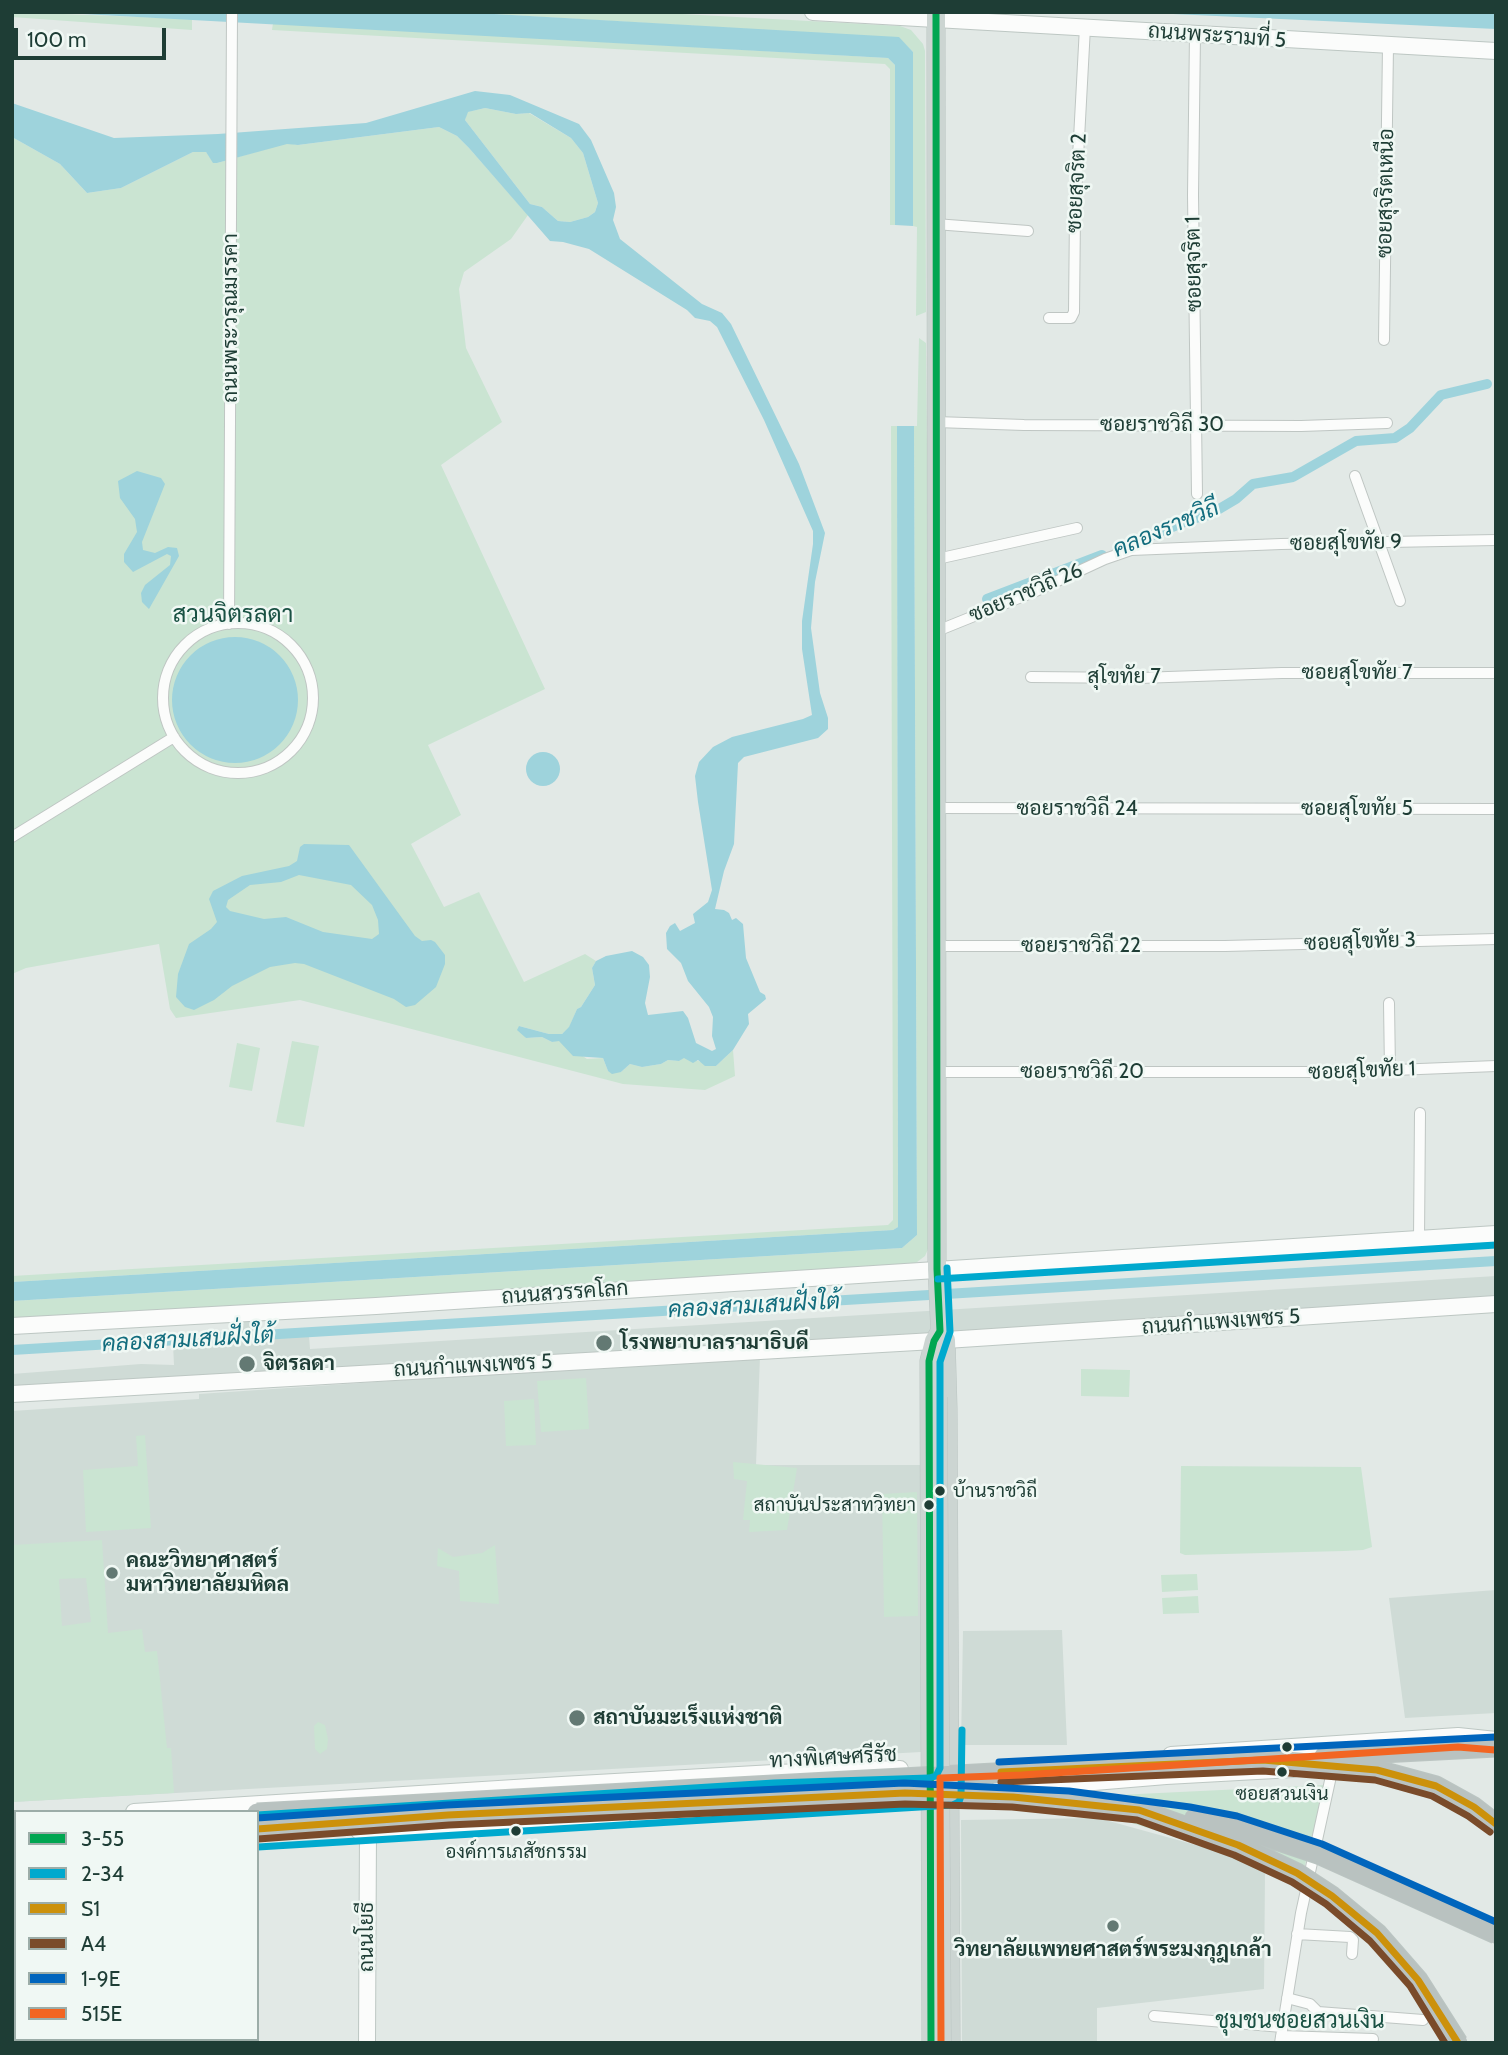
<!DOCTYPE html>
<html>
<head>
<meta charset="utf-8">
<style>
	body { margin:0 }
	#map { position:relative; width:1508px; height:2055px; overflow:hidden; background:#e2e9e6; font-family:Cabin,sans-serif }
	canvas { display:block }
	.frame { position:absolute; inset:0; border:14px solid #1e3d35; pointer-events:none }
	.legend { position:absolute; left:14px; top:1810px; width:245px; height:231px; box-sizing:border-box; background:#f0f8f4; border:2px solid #9cada8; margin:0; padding:9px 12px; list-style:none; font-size:21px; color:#1e3d35 }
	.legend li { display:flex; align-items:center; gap:14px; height:35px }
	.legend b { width:35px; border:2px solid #9cada8 }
	.scale { position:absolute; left:14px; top:28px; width:152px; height:32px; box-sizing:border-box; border:4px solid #1e3d35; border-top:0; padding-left:9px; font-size:21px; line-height:24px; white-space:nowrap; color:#1e3d35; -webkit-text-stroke:5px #f0f8f4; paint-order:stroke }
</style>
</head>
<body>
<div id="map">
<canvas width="1508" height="2055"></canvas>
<div class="frame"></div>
<ul class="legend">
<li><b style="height:9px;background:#00a651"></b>3-55</li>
<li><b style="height:9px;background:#00a9ce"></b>2-34</li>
<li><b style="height:9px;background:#cc910b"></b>S1</li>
<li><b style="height:9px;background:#7a4b2a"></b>A4</li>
<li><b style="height:9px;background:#0065bd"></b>1-9E</li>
<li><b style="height:9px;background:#f26522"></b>515E</li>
</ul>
<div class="scale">100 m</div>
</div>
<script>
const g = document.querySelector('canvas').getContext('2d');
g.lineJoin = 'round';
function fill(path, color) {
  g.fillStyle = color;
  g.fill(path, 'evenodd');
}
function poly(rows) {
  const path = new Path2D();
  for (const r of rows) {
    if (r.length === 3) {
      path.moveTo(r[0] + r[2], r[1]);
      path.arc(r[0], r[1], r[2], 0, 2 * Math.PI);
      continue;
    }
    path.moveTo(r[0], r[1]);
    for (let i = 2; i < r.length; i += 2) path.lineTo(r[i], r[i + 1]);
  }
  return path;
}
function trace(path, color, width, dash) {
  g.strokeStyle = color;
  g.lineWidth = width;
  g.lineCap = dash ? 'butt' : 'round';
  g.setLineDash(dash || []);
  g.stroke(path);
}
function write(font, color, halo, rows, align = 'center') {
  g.font = font + ' Cabin,Sarabun,sans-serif';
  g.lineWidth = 5;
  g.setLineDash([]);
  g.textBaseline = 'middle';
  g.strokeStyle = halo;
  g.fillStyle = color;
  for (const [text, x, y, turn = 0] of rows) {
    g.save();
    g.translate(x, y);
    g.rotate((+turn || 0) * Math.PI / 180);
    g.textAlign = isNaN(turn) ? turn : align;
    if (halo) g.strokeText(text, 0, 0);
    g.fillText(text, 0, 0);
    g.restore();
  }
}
const built = poly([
	[1496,1276,1496,1301,12,1390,12,1374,141,1364,174,1365,173,1344,231,1341,230,1320,259,1318,260,1338,309,1336,310,1349],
	[760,1356,756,1465,922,1465,921,1752,12,1802,12,1411,199,1399,199,1394],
	[1496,1590,1496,1713,1405,1718,1389,1598],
	[1062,1630,1067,1745,961,1745,963,1631],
	[1098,1818,1232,1855,1265,1873,1264,1989,1097,2008,1097,2043,962,2043,961,1820]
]);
const green = poly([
	[12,12,192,19,192,30,12,17],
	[459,12,646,12,900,26,911,30,923,44,925,51,926,312,916,316,917,227,913,226,913,52,899,38],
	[273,23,888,58,895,65,895,225,890,225,890,69,885,64,272,30],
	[485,108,516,114,529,113,571,138,583,153,598,203,595,212,588,217,570,222,558,221,542,207,530,204,465,120,467,112],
	[439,127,457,136,469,148,528,215,511,239,464,272,459,289,466,348,502,422,441,465,545,689,428,745,461,815,411,844,444,907,479,892,524,982,585,954,596,961,592,968,595,985,581,1007,577,1009,569,1028,562,1034,549,1034,519,1026,526,1038,542,1037,552,1042,559,1040,587,1059,603,1058,608,1071,621,1072,630,1064,642,1067,661,1064,668,1060,679,1061,684,1057,716,1066,733,1050,735,1076,705,1090,623,1084,300,1000,176,1018,170,1009,159,944,26,968,12,974,12,137,60,164,87,193,121,188,193,152,206,152,213,162,217,163,287,143,298,145],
	[919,338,926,343,928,546,929,1247,925,1256,913,1265,893,1268,12,1320,12,1301,902,1248,917,1235,914,426,917,426],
	[891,426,897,426,898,1227,893,1230,12,1282,12,1276,888,1225,893,1220],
	[292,1041,319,1046,304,1127,276,1122],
	[237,1043,260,1048,252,1091,229,1087],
	[1081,1369,1130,1370,1129,1397,1081,1396],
	[586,1378,589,1429,541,1432,537,1381],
	[534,1399,536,1445,506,1446,504,1401],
	[145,1435,151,1528,86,1532,83,1470,138,1466,136,1436],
	[733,1462,797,1468,787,1530,749,1532,750,1520,743,1520,747,1481,734,1479],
	[1181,1466,1361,1467,1372,1547,1363,1550,1344,1551,1185,1555,1180,1553],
	[917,1492,918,1616,884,1617,882,1494],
	[102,1540,108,1633,142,1629,145,1652,157,1651,167,1748,171,1748,174,1793,12,1802,12,1545],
	[86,1578,91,1622,62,1626,59,1579],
	[495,1545,499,1604,460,1601,459,1571,437,1566,438,1548,453,1557,482,1553],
	[1197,1574,1198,1590,1162,1592,1161,1575],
	[1198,1596,1199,1613,1163,1614,1162,1598],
	[318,1722,325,1725,328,1739,327,1749,320,1754,315,1749,314,1726],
	[1325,1785,1299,1889,1233,1855,1097,1812,1097,1796]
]);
const water = poly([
	[46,12,459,12,899,37,913,52,913,226,895,225,895,65,888,58],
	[1130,12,1481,12,1496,13,1496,29],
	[475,91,510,95,579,124,591,140,614,193,616,207,613,220,620,239,702,304,722,313,731,324,799,464,825,533,815,582,811,628,820,693,828,718,828,729,818,738,744,757,738,763,734,844,724,871,715,909,724,910,729,913,732,920,736,918,743,924,746,958,760,992,765,995,766,999,748,1014,749,1024,733,1050,716,1066,705,1066,698,1060,693,1063,684,1058,679,1061,668,1060,661,1064,642,1067,630,1064,621,1072,612,1074,608,1071,603,1058,573,1056,559,1041,552,1042,542,1037,526,1038,517,1030,519,1026,549,1034,562,1034,569,1027,577,1009,581,1007,595,985,592,968,596,961,606,956,632,951,643,957,649,965,650,977,645,1003,648,1015,683,1011,688,1018,696,1043,712,1051,716,1049,712,1036,713,1017,709,1007,688,981,681,963,667,949,666,933,670,926,675,923,680,931,695,923,693,914,708,902,712,890,698,802,695,776,699,762,713,747,732,737,803,719,812,715,802,649,802,621,813,544,813,531,764,420,717,327,710,321,695,318,687,310,589,249,563,242,550,241,469,148,457,136,439,127,298,145,287,144,217,163,213,163,206,152,193,152,121,188,87,193,60,164,12,137,12,103,114,138,218,134,366,123],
	[485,108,516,114,530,113,571,138,583,153,598,203,595,212,588,217,570,222,558,221,542,207,530,204,465,120,468,112],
	[897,426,914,426,917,1235,902,1248,12,1301,12,1282,893,1230,898,1227],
	[137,471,161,478,165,484,142,542,143,550,155,553,168,547,177,548,179,556,149,609,142,602,141,593,145,585,170,565,171,556,167,554,133,572,124,562,124,554,137,532,135,519,120,498,118,481],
	[235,700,63],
	[543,769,17],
	[304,844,349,845,415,936,422,941,431,940,435,942,445,955,445,964,436,987,415,1005,406,1007,394,999,304,964,295,963,270,967,232,986,214,1000,194,1010,185,1007,176,997,178,974,189,944,211,929,217,922,209,899,213,891,242,876,289,866,297,861,300,847],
	[299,875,351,885,372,905,378,920,379,934,372,939,323,932,286,917,264,919,230,911,226,907,228,900,250,885,281,882]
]);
const canal = poly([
	[1117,550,1192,519,1209,515,1236,499,1253,484,1293,477,1356,441,1395,438,1410,428,1441,395,1487,384],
	[987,599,1102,555],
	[12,1350,1496,1261]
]);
const street = poly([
	[1195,34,1193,195,1197,494],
	[935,224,1028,231],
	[1049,318,1071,318,1074,312,1075,213,1085,27],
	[1384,340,1388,46],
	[936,422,1024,425,1301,426,1387,423],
	[1355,476,1400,601],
	[937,559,1077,528],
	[238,698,75],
	[229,624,232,12],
	[937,631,1036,591,1105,559,1131,550,1281,544,1496,540],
	[1031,677,1140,678,1282,673,1496,673],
	[936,808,1496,809],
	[12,837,174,737],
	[937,946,1225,946,1496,939],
	[1389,1003,1390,1071],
	[937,1072,1344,1072,1496,1066],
	[1419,1239,1420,1113],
	[1297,1934,1350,1937,1353,1940,1352,1954],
	[1287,1998,1310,2004,1318,2012,1423,2020],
	[1154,2016,1282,2027],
	[1281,2036,1373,2039],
	[1280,2043,1301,1913,1333,1767]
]);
const secondary = poly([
	[813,12,1496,51],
	[12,1326,376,1306,1496,1234],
	[946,1340,1496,1304],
	[12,1394,934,1341],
	[1171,1755,1458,1736,1496,1740],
	[998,1790,1166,1776,1293,1769],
	[134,1812,562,1785,774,1773,900,1769],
	[359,1831,623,1816],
	[367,2043,368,1830]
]);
const primary = poly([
	[936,12,937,1269,940,1331,946,1340,948,1409,951,2043],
	[931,2043,929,1361,934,1341,940,1331]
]);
const highway = poly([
	[1031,1771,1263,1760],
	[1013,1797,1139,1810],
	[12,1828,16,1828],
	[12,1845,16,1845]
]);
const primaryBridge = poly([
	[938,1397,942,2043]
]);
const highwayBridge = poly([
	[1324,1756,1496,1747],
	[1263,1760,1377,1770,1436,1786,1474,1807,1496,1824],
	[1139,1810,1238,1845,1297,1873,1332,1896,1377,1933,1418,1980,1458,2043],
	[257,1813,1031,1771],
	[1194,1818,1234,1826,1318,1854,1496,1934],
	[257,1829,448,1815,905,1793,1013,1797]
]);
const bus1 = poly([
	[931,2043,929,1361,934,1341,940,1331,937,1269,936,12]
]);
const bus2 = poly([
	[938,1279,1496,1245],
	[257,1815,774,1783,929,1778,936,1776,940,1768,940,1362,950,1332,947,1268],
	[258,1847,953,1805,959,1802,961,1796,962,1730]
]);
const bus3 = poly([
	[1001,1772,1263,1760,1377,1770,1436,1786,1474,1807,1496,1824],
	[257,1829,448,1815,905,1793,1013,1797,1139,1810,1238,1845,1297,1873,1332,1896,1377,1933,1418,1980,1458,2043]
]);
const bus4 = poly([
	[1001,1782,1263,1771,1375,1780,1432,1796,1468,1816,1490,1832],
	[258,1839,449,1825,905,1804,1012,1807,1137,1820,1234,1855,1292,1882,1326,1904,1370,1941,1410,1986,1445,2043]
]);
const bus5 = poly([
	[999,1762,1495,1737],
	[257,1818,447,1805,904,1783,1069,1791,1190,1807,1237,1816,1322,1844,1496,1922]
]);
const bus6 = poly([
	[941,2043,940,1778,1022,1775,1458,1747,1495,1750]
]);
const markers = [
	[604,1343,9,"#637973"],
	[247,1364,9,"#637973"],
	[940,1491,6,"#1e3d35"],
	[929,1505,6,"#1e3d35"],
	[112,1573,7,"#637973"],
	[577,1718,9,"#637973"],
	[1287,1747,6,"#1e3d35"],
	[1282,1772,6,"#1e3d35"],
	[516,1831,6,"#1e3d35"],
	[1113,1926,7,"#637973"]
];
const busNames = [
	["บ้านราชวิถี",953,1491,"left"],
	["สถาบันประสาทวิทยา",916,1505,"right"],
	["ซอยสวนเงิน",1282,1794],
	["องค์การเภสัชกรรม",516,1852]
];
const streetNames = [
	["ถนนพระรามที่ 5",1217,36,4],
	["ซอยสุจริต 2",1077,183,-87],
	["ซอยสุจริตเหนือ",1386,193,-89],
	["ซอยสุจริต 1",1194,264,-91],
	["ถนนพระวรุณมรรคา",231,318,-90],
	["ซอยราชวิถี 30",1162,425],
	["ซอยสุโขทัย 9",1346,543,-1],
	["ซอยราชวิถี 26",1026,593,-23],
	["ซอยสุโขทัย 7",1357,673],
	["สุโขทัย 7",1124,677],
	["ซอยราชวิถี 24",1077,809],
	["ซอยสุโขทัย 5",1357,809],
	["ซอยสุโขทัย 3",1360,942,-2],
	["ซอยราชวิถี 22",1081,946],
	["ซอยสุโขทัย 1",1362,1071,-2],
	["ซอยราชวิถี 20",1082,1072],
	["ถนนสวรรคโลก",565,1293,-4],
	["ถนนกำแพงเพชร 5",1221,1322,-4],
	["ถนนกำแพงเพชร 5",473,1366,-3],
	["ทางพิเศษศรีรัช",833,1758,-3],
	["ถนนโยธี",367,1937,-90]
];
const poiNames = [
	["โรงพยาบาลรามาธิบดี",620,1343],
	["จิตรลดา",263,1364],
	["คณะวิทยาศาสตร์",126,1561],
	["มหาวิทยาลัยมหิดล",126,1585],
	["สถาบันมะเร็งแห่งชาติ",593,1718],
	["วิทยาลัยแพทยศาสตร์พระมงกุฎเกล้า",1113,1950,"center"]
];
const waterNames = [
	["คลองราชวิถี",1166,529,-23],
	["คลองสามเสนฝั่งใต้",754,1306,-3],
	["คลองสามเสนฝั่งใต้",188,1340,-3]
];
const neighbourhoodNames = [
	["ชุมชนซอยสวนเงิน",1300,2021]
];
const quarterNames = [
	["สวนจิตรลดา",233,615]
];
fill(built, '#cfdbd6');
fill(green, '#cae4d2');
fill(water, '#9ed3dc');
trace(canal, '#9ed3dc', 10);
trace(street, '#bfc6c3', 12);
trace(secondary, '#bdc7c3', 18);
trace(primary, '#bbc5c2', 19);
trace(highway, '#bbc5c2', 21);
trace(street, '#fbfcfb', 10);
trace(secondary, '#fbfcfb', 16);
trace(primary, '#ccd5d2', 18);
trace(highway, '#b9c2c0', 19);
trace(primaryBridge, '#bbc5c2', 19, []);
trace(highwayBridge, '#bbc5c2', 21, []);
trace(primaryBridge, '#ccd5d2', 18);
trace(highwayBridge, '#b9c2c0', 19);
trace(bus1, '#00a651', 7);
trace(bus2, '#00a9ce', 7);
trace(bus3, '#cc910b', 7);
trace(bus4, '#7a4b2a', 7);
trace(bus5, '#0065bd', 7);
trace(bus6, '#f26522', 7);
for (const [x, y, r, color] of markers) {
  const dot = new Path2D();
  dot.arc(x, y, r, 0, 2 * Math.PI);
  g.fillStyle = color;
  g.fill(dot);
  trace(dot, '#f0f8f4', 2.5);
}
write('19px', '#1e3d35', '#f0f8f4', busNames);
write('21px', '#1e3d35', '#f0f8f4', streetNames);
write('bold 21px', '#1e3d35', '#f0f8f4', poiNames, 'left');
write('italic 23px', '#136d7e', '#f0f8f4', waterNames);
write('23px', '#195143', '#f0f8f4', neighbourhoodNames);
write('24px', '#195143', '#f0f8f4', quarterNames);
</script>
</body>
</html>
